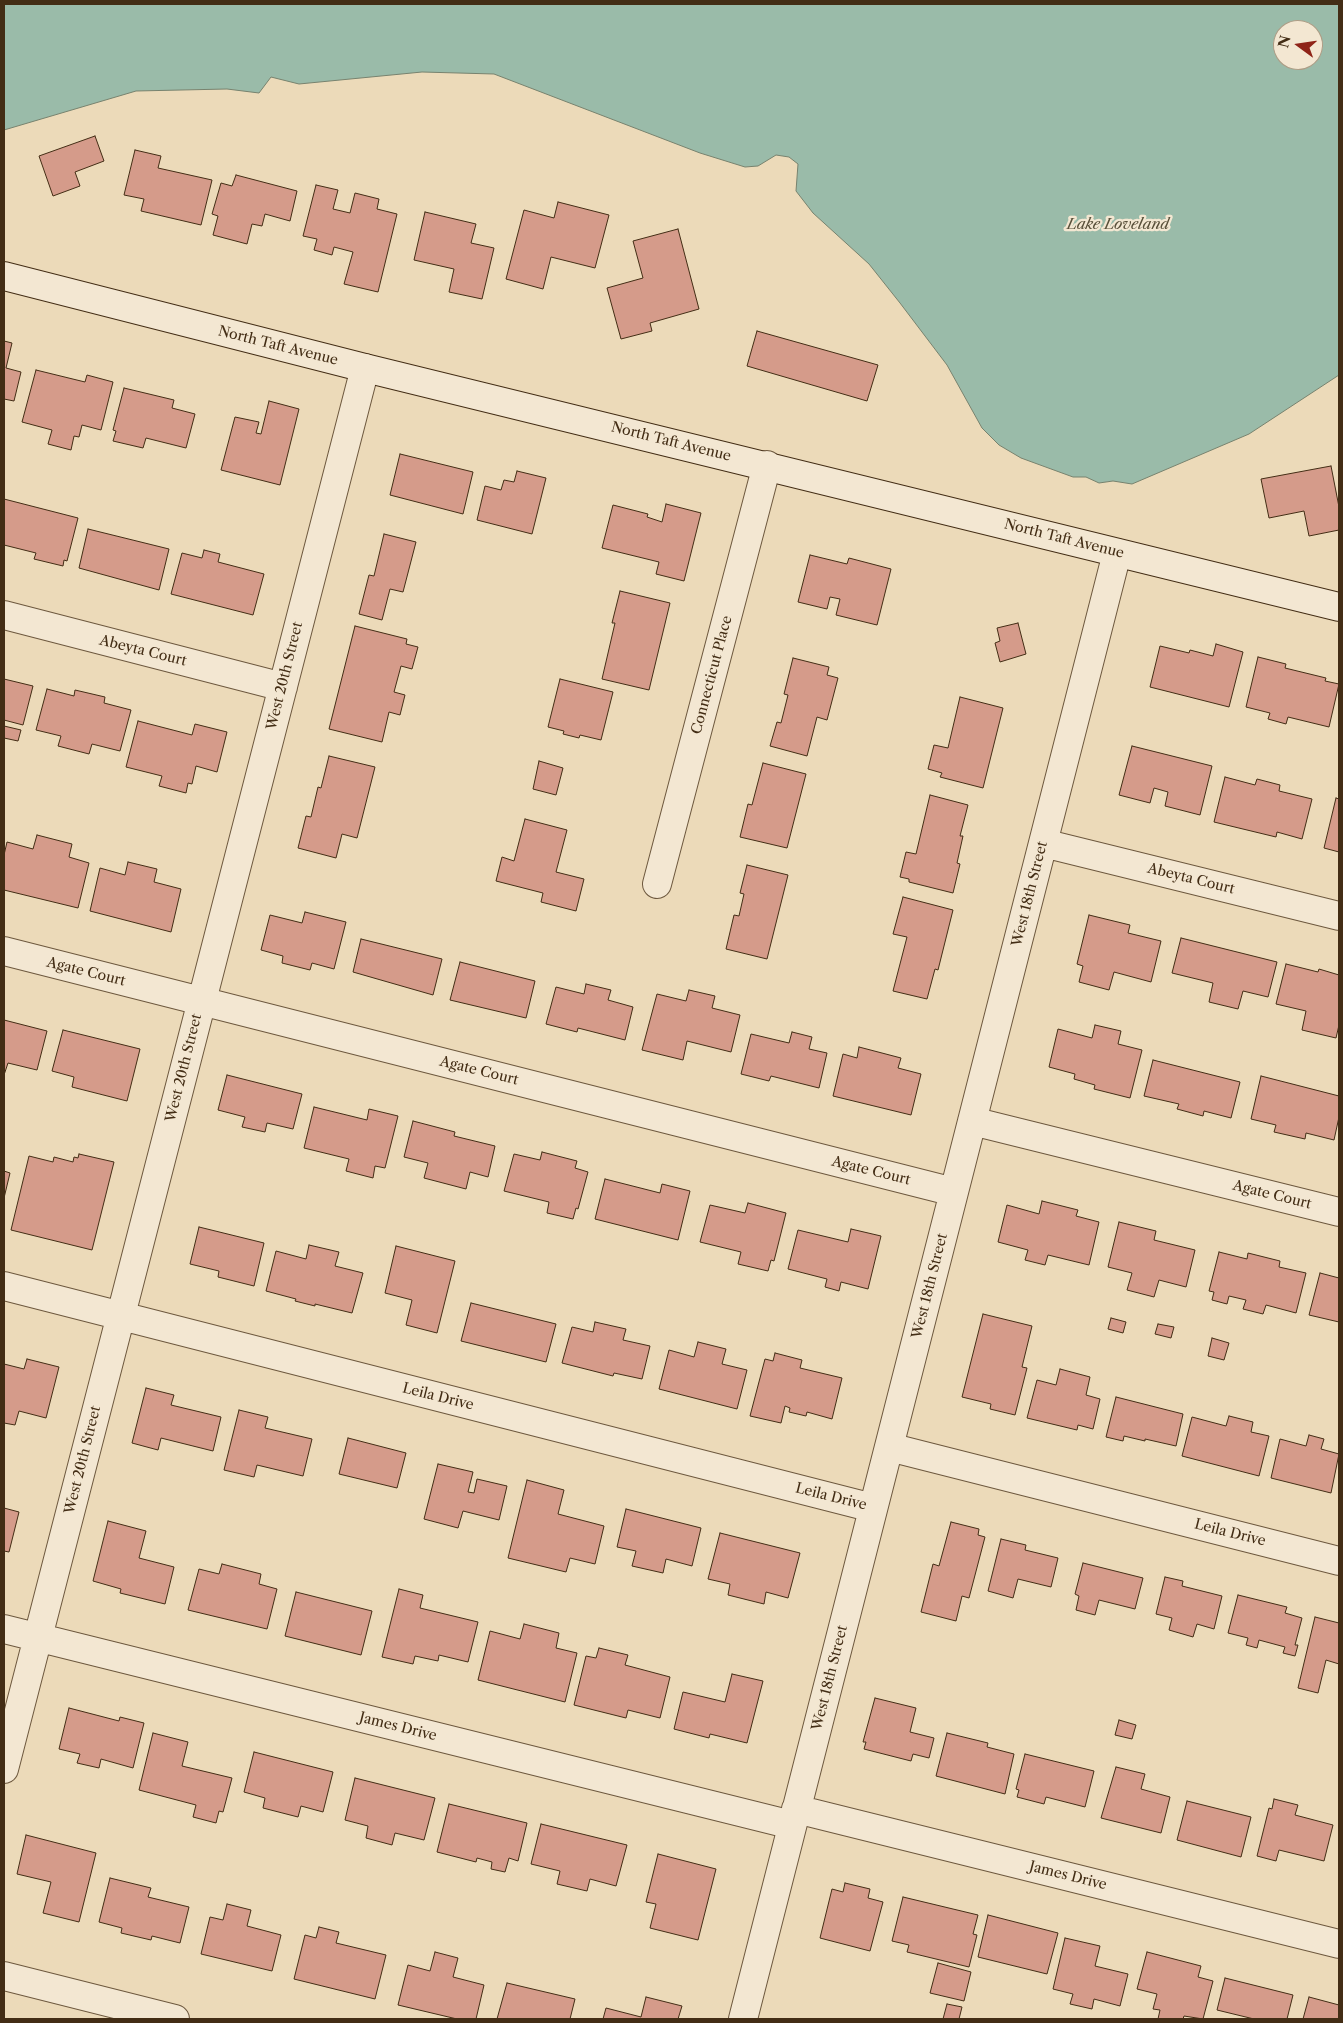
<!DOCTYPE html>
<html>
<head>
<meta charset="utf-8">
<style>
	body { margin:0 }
	#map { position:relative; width:1343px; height:2023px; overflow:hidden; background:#ecdab9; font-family:"Libre Caslon Text",serif }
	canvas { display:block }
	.frame { position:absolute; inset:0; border:5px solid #432d15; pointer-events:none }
	.north { position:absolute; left:1273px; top:20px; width:50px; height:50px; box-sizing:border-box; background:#f3e7d2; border:1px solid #ad9d86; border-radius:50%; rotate:284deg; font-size:14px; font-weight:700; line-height:20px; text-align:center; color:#432d15 }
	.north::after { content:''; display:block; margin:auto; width:18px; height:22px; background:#8f2418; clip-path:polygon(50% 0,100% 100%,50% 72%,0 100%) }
</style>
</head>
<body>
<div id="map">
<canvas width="1343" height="2023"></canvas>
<div class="frame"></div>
<div class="north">N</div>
</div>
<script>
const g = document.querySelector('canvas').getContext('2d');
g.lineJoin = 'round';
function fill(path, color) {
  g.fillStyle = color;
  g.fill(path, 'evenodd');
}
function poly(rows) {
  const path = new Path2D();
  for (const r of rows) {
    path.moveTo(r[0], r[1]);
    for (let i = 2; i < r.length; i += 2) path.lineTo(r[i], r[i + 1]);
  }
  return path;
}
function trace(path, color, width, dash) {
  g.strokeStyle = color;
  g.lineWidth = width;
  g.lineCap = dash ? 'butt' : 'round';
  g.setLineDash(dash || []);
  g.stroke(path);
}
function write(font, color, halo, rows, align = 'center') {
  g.font = font + ' "Libre Caslon Text",serif';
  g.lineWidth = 4.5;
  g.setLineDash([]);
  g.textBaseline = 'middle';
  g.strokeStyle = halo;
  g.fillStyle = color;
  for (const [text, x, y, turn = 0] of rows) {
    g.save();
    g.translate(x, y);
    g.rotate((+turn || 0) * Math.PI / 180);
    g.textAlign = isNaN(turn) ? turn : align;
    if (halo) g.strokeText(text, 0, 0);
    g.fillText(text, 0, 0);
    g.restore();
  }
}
const water = poly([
	[4,4,1339,4,1339,375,1249,434,1132,484,1113,481,1099,483,1086,477,1073,477,1021,458,999,445,982,428,947,365,900,303,869,264,813,213,796,191,798,164,789,157,776,155,758,166,745,167,700,153,494,74,422,72,299,84,271,77,259,93,227,89,136,91,4,130,4,4],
	[1283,30,1313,30,1313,60,1283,60,1283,30]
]);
const building = poly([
	[95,136,104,161,75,172,80,186,53,196,39,156,95,136],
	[135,150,161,156,158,168,212,180,201,225,141,211,144,199,124,195,135,150],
	[236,175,297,191,290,221,265,214,262,226,252,224,247,244,213,235,218,216,212,214,221,183,232,186,236,175],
	[316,185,338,190,333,209,350,213,355,193,379,199,377,209,397,214,378,292,344,284,353,252,334,247,332,255,314,250,317,239,303,236,316,185],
	[558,202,609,215,595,268,551,257,543,289,506,279,524,210,554,218,558,202],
	[425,212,476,224,471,243,494,248,482,299,449,292,454,269,414,260,425,212],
	[678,229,699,309,650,323,652,331,621,339,607,288,643,278,633,241,678,229],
	[757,331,878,365,867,401,747,366,757,331],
	[4,341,12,343,6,368,21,372,14,401,4,399,4,341],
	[36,370,85,382,87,375,113,382,101,430,82,425,79,437,74,436,71,450,48,444,52,430,22,422,36,370],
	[124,388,174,400,172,408,195,414,186,448,146,438,143,448,113,441,116,431,113,430,124,388],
	[269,401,299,409,280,485,221,470,235,417,259,422,256,433,261,434,269,401],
	[400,454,473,472,463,514,390,495,400,454],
	[1331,466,1339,507,1339,530,1309,536,1304,511,1269,518,1261,479,1331,466],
	[517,471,546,478,532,534,477,520,485,486,501,490,504,480,514,482,517,471],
	[4,499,78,518,67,561,64,560,63,566,34,559,36,553,4,545,4,499],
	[666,504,701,513,684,581,656,574,659,562,602,548,613,505,648,514,647,517,662,522,666,504],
	[88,529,169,549,159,590,79,568,88,529],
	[384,534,416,542,403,592,390,589,382,620,359,614,369,575,374,576,384,534],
	[204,550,220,554,218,562,264,574,253,615,171,594,182,553,202,558,204,550],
	[810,555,847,564,849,558,891,569,877,625,836,615,840,599,830,597,827,609,798,602,810,555],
	[620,591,670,603,649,690,602,679,615,623,612,623,620,591],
	[1018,623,1026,654,1000,662,995,643,1000,641,997,628,1018,623],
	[355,626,407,639,406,644,418,647,412,669,401,666,394,692,405,695,400,715,389,712,382,742,329,729,355,626],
	[1216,644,1243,652,1229,707,1150,687,1160,646,1189,653,1190,650,1213,656,1216,644],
	[1258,657,1286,664,1285,668,1326,678,1325,681,1339,684,1329,727,1288,717,1286,724,1268,719,1270,713,1246,707,1258,657],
	[793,658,829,667,827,675,838,678,827,720,817,717,807,756,770,746,777,722,781,723,788,695,784,694,793,658],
	[4,679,33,686,23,725,4,720,4,679],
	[560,679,613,692,601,740,580,735,579,738,563,734,564,731,548,727,560,679],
	[47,689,74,696,75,690,105,697,104,703,131,710,120,751,92,744,89,754,58,746,61,736,36,730,47,689],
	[960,697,1003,708,983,788,940,777,942,773,928,769,934,745,948,748,960,697],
	[138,721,192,735,195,724,227,732,217,772,196,766,192,784,188,783,186,793,159,786,162,776,126,767,138,721],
	[4,726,21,730,18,741,4,738,4,726],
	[1132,746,1212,766,1200,815,1165,806,1168,792,1154,788,1150,803,1119,795,1132,746],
	[329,756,375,767,357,838,342,834,336,858,298,848,306,816,311,817,318,787,321,788,329,756],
	[539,761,563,768,556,795,533,789,539,761],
	[763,763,806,774,787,848,740,837,748,804,752,805,763,763],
	[1225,777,1255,785,1257,779,1280,785,1279,791,1312,799,1302,839,1277,832,1276,837,1214,822,1225,777],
	[930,795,968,805,960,836,963,836,957,863,960,864,953,893,909,882,909,879,900,877,906,852,916,854,930,795],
	[1336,798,1339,799,1339,852,1324,848,1336,798],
	[525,819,567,830,556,872,584,879,576,911,541,902,543,893,496,881,502,857,514,861,525,819],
	[37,835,72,844,69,857,89,863,78,908,4,890,4,855,7,842,33,849,37,835],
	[128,862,157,869,154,882,181,889,171,932,90,911,100,868,125,875,128,862],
	[747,865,788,875,767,959,726,949,734,915,739,916,744,894,740,893,747,865],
	[903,897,953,910,938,970,935,969,927,999,893,991,907,937,893,934,903,897],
	[305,912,346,922,334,969,312,963,310,970,282,963,283,956,261,950,270,915,302,923,305,912],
	[1089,915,1130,925,1128,933,1161,941,1151,982,1114,972,1109,990,1079,982,1083,966,1077,964,1089,915],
	[1181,938,1277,962,1268,997,1243,991,1238,1009,1209,1002,1213,983,1172,973,1181,938],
	[361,939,442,959,433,995,353,972,361,939],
	[460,962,535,981,526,1018,450,1000,460,962],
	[1286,964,1318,972,1319,969,1339,975,1339,1025,1336,1038,1302,1030,1306,1011,1276,1004,1286,964],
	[586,984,611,990,608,1000,633,1007,625,1040,578,1028,577,1032,546,1024,556,987,584,994,586,984],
	[689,990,715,996,712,1008,740,1015,731,1052,687,1041,683,1060,642,1050,657,994,686,1001,689,990],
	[4,1020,47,1031,37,1070,8,1063,4,1075,4,1020],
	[1095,1025,1121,1031,1118,1044,1142,1050,1130,1098,1094,1089,1095,1085,1074,1079,1075,1074,1049,1067,1058,1029,1092,1038,1095,1025],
	[63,1030,140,1049,127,1101,72,1087,74,1077,52,1071,63,1030],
	[792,1032,812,1037,809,1049,827,1053,819,1088,771,1076,769,1081,741,1074,751,1034,789,1043,792,1032],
	[859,1047,901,1058,898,1068,921,1074,911,1115,833,1096,843,1054,857,1058,859,1047],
	[1153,1060,1240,1082,1231,1118,1204,1111,1203,1116,1177,1109,1179,1104,1144,1096,1153,1060],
	[227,1075,302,1094,293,1129,267,1123,265,1132,242,1127,245,1117,218,1110,227,1075],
	[1261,1076,1339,1096,1339,1117,1334,1140,1306,1133,1305,1139,1274,1132,1276,1125,1251,1119,1261,1076],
	[314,1107,367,1120,369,1109,398,1116,385,1168,375,1166,373,1178,346,1171,349,1159,304,1148,314,1107],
	[413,1121,455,1132,454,1136,495,1146,488,1177,470,1172,466,1189,424,1178,428,1163,404,1157,413,1121],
	[542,1152,577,1161,575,1168,588,1172,578,1209,576,1208,573,1219,547,1213,549,1202,504,1191,514,1154,540,1160,542,1152],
	[79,1154,114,1162,92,1250,11,1230,29,1156,53,1162,54,1157,73,1162,74,1157,78,1158,79,1154],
	[4,1171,10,1173,4,1198,4,1171],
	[605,1179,660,1193,662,1184,690,1191,678,1240,595,1219,605,1179],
	[1042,1201,1078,1210,1076,1216,1099,1222,1089,1265,1048,1255,1045,1265,1025,1260,1028,1250,998,1242,1007,1205,1039,1214,1042,1201],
	[748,1203,786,1213,774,1261,771,1260,768,1271,738,1264,741,1252,700,1242,710,1205,745,1213,748,1203],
	[1119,1222,1156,1231,1154,1240,1195,1250,1186,1287,1159,1280,1154,1297,1127,1290,1132,1273,1108,1267,1119,1222],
	[199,1227,264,1243,254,1286,218,1277,219,1271,190,1264,199,1227],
	[851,1229,881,1236,868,1289,841,1282,839,1291,825,1287,827,1279,788,1269,798,1230,848,1242,851,1229],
	[309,1245,339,1252,335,1266,363,1273,352,1313,315,1304,315,1306,295,1301,296,1299,266,1291,276,1251,306,1259,309,1245],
	[396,1246,455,1261,437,1333,406,1325,412,1300,385,1293,396,1246],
	[1219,1252,1247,1259,1248,1253,1280,1261,1279,1267,1306,1273,1296,1313,1266,1305,1263,1314,1243,1309,1246,1300,1229,1296,1227,1304,1212,1300,1214,1292,1209,1291,1219,1252],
	[1320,1273,1339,1278,1339,1322,1309,1315,1320,1273],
	[471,1303,556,1324,546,1362,461,1341,471,1303],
	[983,1314,1032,1326,1022,1367,1027,1368,1015,1415,990,1409,991,1404,962,1397,983,1314],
	[1111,1318,1126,1322,1123,1333,1108,1329,1111,1318],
	[595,1322,626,1329,623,1340,650,1346,642,1379,614,1373,613,1376,562,1363,572,1327,593,1332,595,1322],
	[1158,1324,1174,1327,1171,1338,1155,1334,1158,1324],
	[1212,1338,1229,1343,1224,1360,1208,1356,1212,1338],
	[698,1342,726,1349,722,1364,747,1370,737,1409,659,1389,669,1350,694,1357,698,1342],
	[775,1353,802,1360,800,1368,842,1378,832,1419,807,1412,806,1416,789,1412,790,1408,785,1406,781,1423,750,1416,765,1359,773,1361,775,1353],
	[27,1359,59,1367,46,1418,19,1411,15,1425,4,1423,4,1364,24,1369,27,1359],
	[1060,1369,1090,1377,1086,1395,1100,1399,1093,1429,1078,1425,1077,1430,1027,1418,1037,1380,1056,1385,1060,1369],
	[146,1388,174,1395,171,1405,221,1417,213,1451,161,1438,158,1450,132,1443,146,1388],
	[1116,1397,1183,1414,1176,1446,1145,1439,1145,1441,1124,1436,1123,1441,1106,1437,1116,1397],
	[239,1410,268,1417,265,1428,312,1439,303,1476,257,1465,254,1477,224,1470,239,1410],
	[1229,1416,1253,1422,1251,1432,1269,1436,1259,1476,1182,1456,1192,1417,1226,1426,1229,1416],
	[1309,1435,1324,1439,1321,1449,1339,1454,1331,1493,1271,1478,1280,1439,1306,1446,1309,1435],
	[348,1438,406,1453,397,1488,339,1474,348,1438],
	[438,1464,473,1472,468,1492,474,1493,477,1479,507,1486,499,1520,463,1511,458,1528,424,1519,438,1464],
	[527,1480,564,1490,558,1514,604,1526,595,1564,570,1558,566,1572,508,1558,527,1480],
	[4,1508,19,1512,9,1552,4,1551,4,1508],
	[626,1509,701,1528,692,1566,666,1559,663,1573,632,1566,636,1551,617,1547,626,1509],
	[108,1521,146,1531,139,1558,174,1567,165,1604,120,1593,121,1589,93,1581,108,1521],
	[951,1522,979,1529,978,1535,985,1537,969,1598,962,1596,956,1621,921,1612,933,1564,939,1566,951,1522],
	[720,1533,800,1553,788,1598,766,1592,764,1604,728,1595,730,1584,708,1579,720,1533],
	[1001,1539,1026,1545,1025,1550,1058,1558,1051,1587,1018,1579,1013,1598,988,1591,1001,1539],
	[1083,1563,1143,1578,1135,1609,1099,1600,1095,1615,1076,1610,1079,1596,1075,1594,1083,1563],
	[222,1564,261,1574,259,1584,277,1589,267,1629,188,1610,199,1569,219,1574,222,1564],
	[1165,1577,1183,1581,1182,1586,1222,1596,1214,1629,1197,1624,1193,1637,1169,1630,1172,1618,1156,1614,1165,1577],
	[399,1589,423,1595,420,1608,478,1622,468,1662,439,1655,438,1661,415,1656,413,1664,382,1657,399,1589],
	[296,1592,372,1611,361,1655,285,1636,296,1592],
	[1238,1595,1287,1607,1285,1613,1302,1618,1295,1645,1298,1645,1295,1656,1283,1653,1285,1647,1259,1640,1257,1648,1246,1645,1248,1638,1228,1633,1238,1595],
	[1315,1617,1339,1623,1339,1664,1326,1660,1318,1693,1298,1688,1315,1617],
	[524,1624,559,1633,556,1648,577,1653,565,1702,478,1680,490,1631,520,1639,524,1624],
	[599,1648,628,1655,625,1665,670,1677,660,1718,628,1710,626,1718,574,1705,586,1656,596,1658,599,1648],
	[732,1674,763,1681,747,1743,710,1734,709,1738,674,1729,683,1692,725,1702,732,1674],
	[875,1698,916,1708,910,1732,934,1738,929,1758,913,1754,911,1761,864,1749,866,1742,863,1742,875,1698],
	[69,1708,119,1721,120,1717,144,1723,133,1768,101,1759,99,1768,77,1763,80,1754,59,1749,69,1708],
	[1119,1720,1136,1725,1132,1739,1115,1735,1119,1720],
	[153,1733,188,1742,182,1766,232,1778,223,1812,219,1811,216,1823,193,1817,196,1805,139,1790,153,1733],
	[947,1733,988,1743,987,1747,1014,1754,1005,1794,936,1776,947,1733],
	[254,1752,333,1772,323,1812,301,1806,298,1817,263,1808,265,1798,244,1792,254,1752],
	[1025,1754,1094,1771,1085,1807,1046,1797,1044,1804,1017,1797,1019,1790,1016,1789,1025,1754],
	[1116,1767,1145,1774,1141,1789,1170,1797,1161,1833,1101,1818,1116,1767],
	[355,1778,435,1798,424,1840,395,1833,392,1845,366,1838,368,1826,345,1820,355,1778],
	[1274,1799,1298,1805,1295,1815,1333,1825,1324,1861,1279,1850,1276,1861,1257,1856,1269,1808,1272,1809,1274,1799],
	[1187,1801,1251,1817,1241,1857,1177,1840,1187,1801],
	[449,1804,527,1823,518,1861,509,1858,505,1872,491,1869,492,1862,477,1858,476,1862,437,1852,449,1804],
	[541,1824,627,1845,616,1886,590,1879,587,1891,557,1884,560,1871,531,1864,541,1824],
	[26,1835,96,1853,79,1922,43,1913,51,1882,17,1874,26,1835],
	[658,1854,716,1869,698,1940,650,1928,656,1904,646,1902,658,1854],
	[110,1878,151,1888,148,1897,189,1907,180,1943,152,1936,151,1940,121,1933,122,1928,99,1922,110,1878],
	[845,1883,870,1889,868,1898,883,1902,870,1951,820,1938,832,1889,843,1892,845,1883],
	[903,1897,978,1915,973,1934,977,1935,969,1967,907,1952,909,1945,892,1941,903,1897],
	[227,1904,251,1910,247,1926,281,1935,272,1971,201,1954,210,1917,223,1920,227,1904],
	[988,1915,1058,1933,1047,1974,978,1957,988,1915],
	[319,1927,339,1932,336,1943,386,1955,375,1999,294,1979,305,1935,316,1938,319,1927],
	[1065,1938,1100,1946,1095,1966,1128,1974,1120,2006,1094,1999,1092,2009,1070,2004,1073,1994,1053,1989,1065,1938],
	[435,1952,458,1958,453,1977,484,1985,476,2019,457,2019,398,2005,408,1965,430,1971,435,1952],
	[1147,1952,1201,1966,1198,1977,1213,1981,1203,2019,1184,2016,1183,2019,1158,2019,1160,2010,1153,2009,1157,1994,1137,1989,1147,1952],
	[938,1963,971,1972,964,2001,930,1993,938,1963],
	[1225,1978,1293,1995,1287,2019,1254,2019,1217,2010,1225,1978],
	[507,1983,575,1999,570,2019,497,2019,507,1983],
	[646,1997,682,2006,678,2019,603,2019,606,2008,641,2017,646,1997],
	[1309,1997,1339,2005,1339,2019,1303,2019,1309,1997],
	[947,2004,962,2007,959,2019,943,2019,947,2004]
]);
const street = poly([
	[4,615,283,687],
	[1043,843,1339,916],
	[657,884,767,465],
	[4,951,954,1192],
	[972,1121,1339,1212],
	[4,1286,873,1508],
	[889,1447,1339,1561],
	[4,1629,792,1825],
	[4,1769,365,368],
	[796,1809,1339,1944],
	[4,1976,175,2019],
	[743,2019,1117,553]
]);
const secondary = poly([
	[4,276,365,368,1339,607]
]);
const streetNames = [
	["North Taft Avenue",278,346,14],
	["North Taft Avenue",671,442,14],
	["North Taft Avenue",1064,539,14],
	["Abeyta Court",143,651,14],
	["Connecticut Place",712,675,-75],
	["West 20th Street",285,676,-76],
	["Abeyta Court",1191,879,14],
	["West 18th Street",1030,894,-76],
	["Agate Court",86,972,14],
	["West 20th Street",184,1068,-76],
	["Agate Court",479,1071,14],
	["Agate Court",871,1171,14],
	["Agate Court",1272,1195,14],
	["West 18th Street",930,1286,-76],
	["Leila Drive",438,1397,14],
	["West 20th Street",83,1460,-76],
	["Leila Drive",831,1497,14],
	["Leila Drive",1230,1533,14],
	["West 18th Street",830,1678,-76],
	["James Drive",398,1727,14],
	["James Drive",1068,1876,14]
];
const waterNames = [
	["Lake Loveland",1118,225]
];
fill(water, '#9abba9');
trace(water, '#77826e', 1);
fill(building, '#d59b8a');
trace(building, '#432d15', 1);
trace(street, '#6d583e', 30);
trace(secondary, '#432d15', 30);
trace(street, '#f3e7d2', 28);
trace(secondary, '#f3e7d2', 28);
write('14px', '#432d15', '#f3e7d2', streetNames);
write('italic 15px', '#59503a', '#f3e7d2', waterNames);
</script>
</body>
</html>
